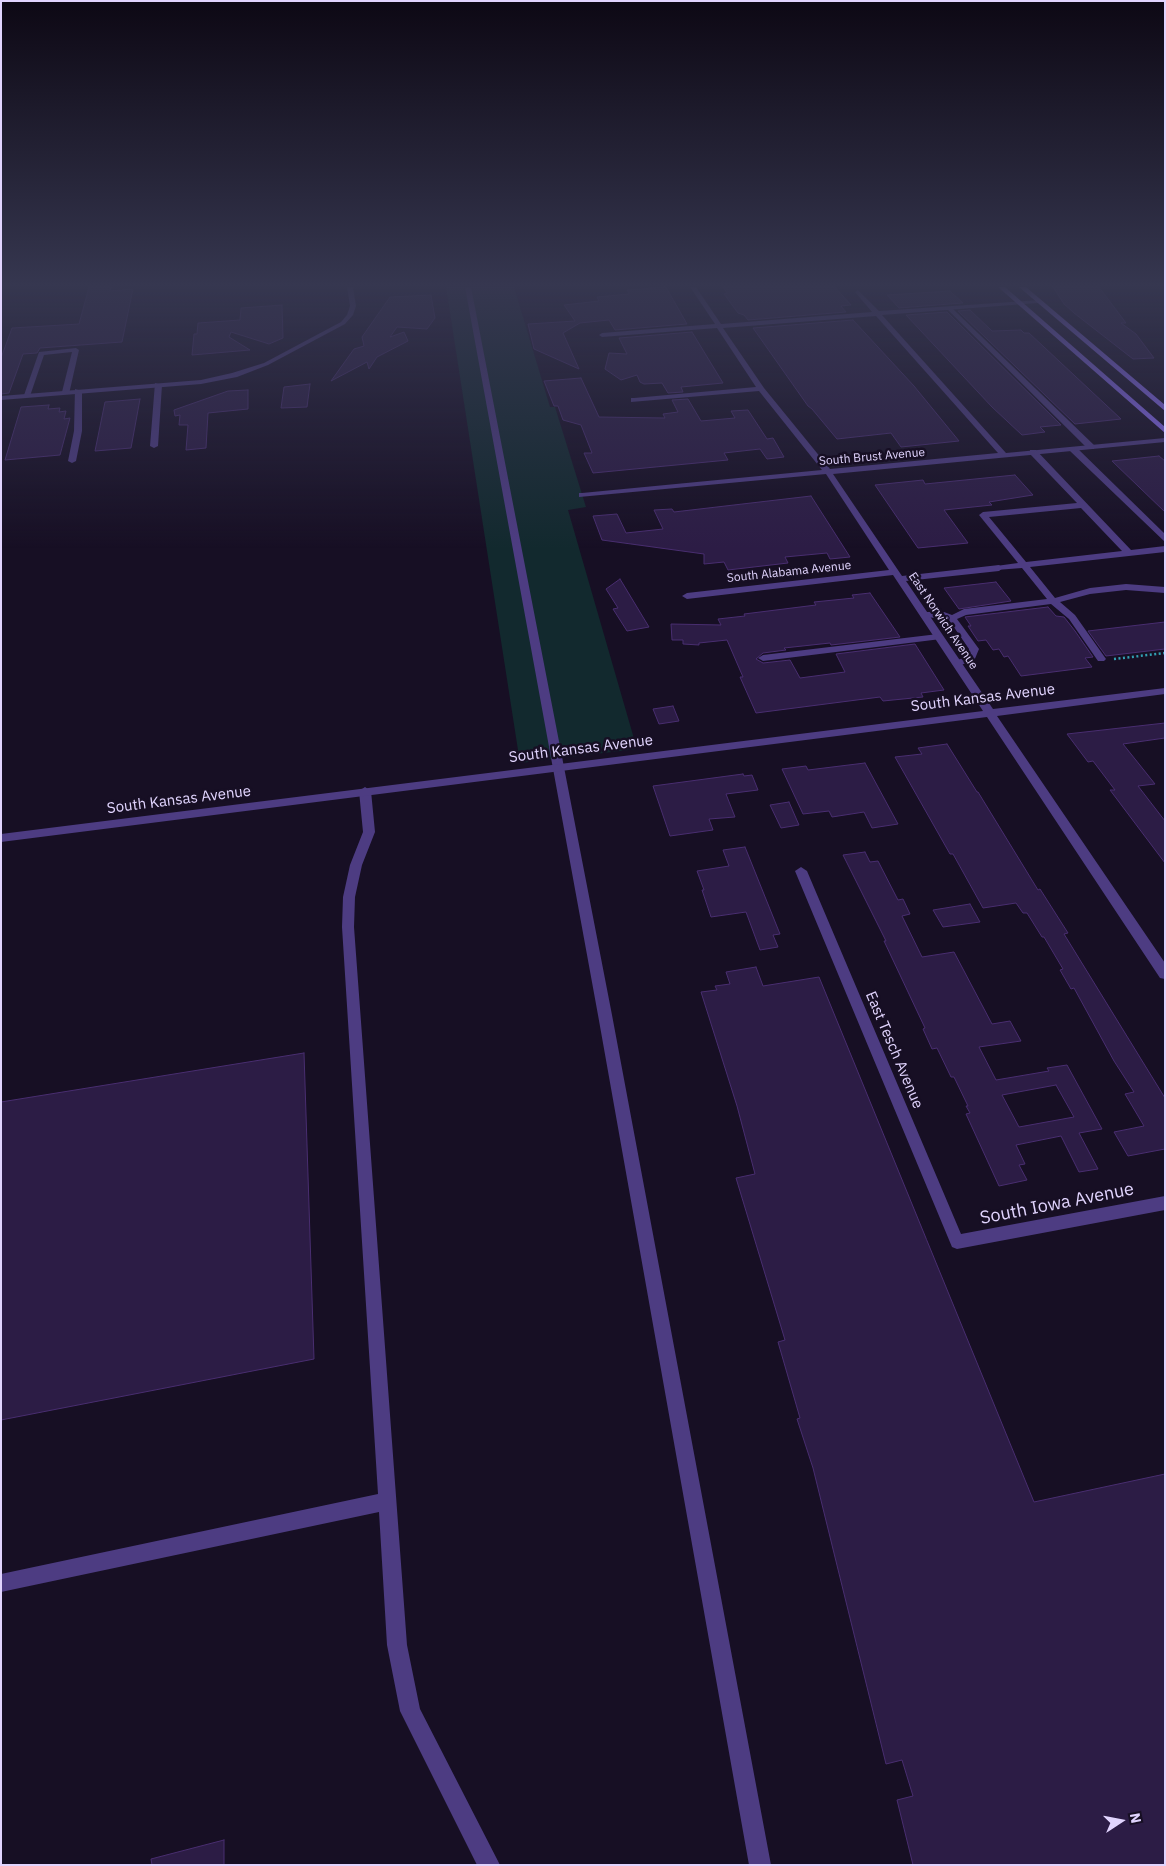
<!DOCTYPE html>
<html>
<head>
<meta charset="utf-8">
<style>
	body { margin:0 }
	#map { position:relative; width:1166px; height:1866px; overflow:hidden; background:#170f24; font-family:"IBM Plex Sans",sans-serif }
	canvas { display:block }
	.frame { position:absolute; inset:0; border:2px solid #e1d4fe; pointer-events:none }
	.north { position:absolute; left:1096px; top:1796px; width:50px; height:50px; -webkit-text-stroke:4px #170f24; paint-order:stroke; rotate:79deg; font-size:14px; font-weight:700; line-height:20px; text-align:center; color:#e1d4fe }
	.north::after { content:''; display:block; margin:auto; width:18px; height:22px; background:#e1d4fe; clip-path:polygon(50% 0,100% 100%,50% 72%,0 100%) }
</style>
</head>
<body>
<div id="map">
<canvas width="1166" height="1866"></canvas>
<div class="frame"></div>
<div class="north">N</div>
</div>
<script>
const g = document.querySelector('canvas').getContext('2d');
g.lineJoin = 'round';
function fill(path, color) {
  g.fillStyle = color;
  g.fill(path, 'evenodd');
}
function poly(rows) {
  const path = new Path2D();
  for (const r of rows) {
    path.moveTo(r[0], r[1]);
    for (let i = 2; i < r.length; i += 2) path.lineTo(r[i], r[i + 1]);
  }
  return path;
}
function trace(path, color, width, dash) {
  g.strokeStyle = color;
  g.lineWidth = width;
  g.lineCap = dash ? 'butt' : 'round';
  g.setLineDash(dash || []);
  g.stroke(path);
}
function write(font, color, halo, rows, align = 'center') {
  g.font = font + ' "IBM Plex Sans",sans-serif';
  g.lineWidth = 5;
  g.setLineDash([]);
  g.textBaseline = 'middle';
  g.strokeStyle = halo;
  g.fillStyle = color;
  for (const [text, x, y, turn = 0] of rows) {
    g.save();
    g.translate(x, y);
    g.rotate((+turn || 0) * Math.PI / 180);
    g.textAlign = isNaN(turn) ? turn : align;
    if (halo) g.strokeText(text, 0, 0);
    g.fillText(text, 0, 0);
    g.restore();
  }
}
const green = poly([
	[446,287,514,287,550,407,555,407,586,507,568,510,637,749,520,763]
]);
const building = poly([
	[89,287,111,287,110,291,133,289,122,342,40,348,37,353,23,354,9,393,1,394,1,358,12,328,79,324,89,287],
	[666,287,687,324,615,330,609,320,580,323,563,333,579,369,534,349,528,324,575,321,564,305,599,301,597,297,629,294,627,290,666,287],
	[723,287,835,287,851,305,841,306,846,312,748,320,744,315,738,313,724,294,727,293,723,287],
	[1053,287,1099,287,1126,323,1121,323,1136,334,1154,358,1133,359,1074,313,1064,304,1053,287],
	[950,291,963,303,899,308,887,295,950,291],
	[431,295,435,318,427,329,397,327,390,337,404,332,408,341,377,357,369,369,367,362,331,381,354,349,364,346,362,337,390,297,431,295],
	[282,305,283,338,269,344,231,332,229,337,250,350,192,355,194,334,197,334,198,323,240,320,241,308,282,305],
	[970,310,992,331,1021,330,1024,333,1029,333,1121,419,1075,424,958,311,970,310],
	[947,312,1061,425,1040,427,1045,432,1022,435,992,407,906,315,947,312],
	[853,320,914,386,959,441,901,447,891,433,837,439,812,409,808,406,753,328,853,320],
	[692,332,723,383,681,387,683,392,668,393,662,383,644,384,640,382,637,375,621,380,605,369,609,353,627,354,619,338,692,332],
	[581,378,599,417,665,418,663,414,678,412,672,400,688,399,701,421,735,418,731,411,748,410,767,439,773,438,784,457,767,459,760,449,724,453,728,460,593,473,584,453,592,453,581,425,563,420,558,406,554,406,544,381,581,378],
	[310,384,307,407,281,408,284,387,310,384],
	[248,390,248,409,208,413,206,448,186,450,188,425,179,425,180,415,175,416,174,410,228,391,248,390],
	[140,399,131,448,95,451,105,402,140,399],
	[49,405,48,409,60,408,59,412,66,411,64,419,70,418,60,455,5,460,21,407,49,405],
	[1159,456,1165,461,1165,512,1112,461,1159,456],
	[1015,475,1033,495,989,502,992,505,944,510,968,543,918,548,875,485,923,480,925,484,1015,475],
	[811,496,850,557,830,559,827,553,785,557,788,563,728,570,724,562,704,564,704,554,602,540,593,516,617,514,626,533,663,529,654,510,672,509,674,512,811,496],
	[620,579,649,627,627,631,613,609,618,608,606,589,620,579],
	[996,582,1011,601,959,609,944,588,996,582],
	[870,593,900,637,831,645,830,643,784,648,786,650,763,653,756,659,763,663,790,660,800,678,845,672,836,654,915,644,944,690,921,693,923,697,883,701,880,697,756,713,740,677,743,677,727,640,699,643,699,645,683,644,683,640,672,640,671,624,721,625,718,619,745,616,744,614,816,605,814,602,854,598,852,595,870,593],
	[1048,607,1056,616,1064,617,1075,631,1093,657,1085,658,1092,667,1021,676,1008,656,1004,657,999,649,993,650,986,640,978,641,968,626,971,626,965,617,1048,607],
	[1165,622,1165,649,1106,656,1088,631,1165,622],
	[673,706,679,721,659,724,653,709,673,706],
	[1165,723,1165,738,1123,744,1155,784,1138,786,1165,821,1165,863,1110,790,1115,790,1093,761,1088,762,1067,734,1165,723],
	[947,744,977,792,978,792,1038,890,1040,889,1068,933,1064,934,1165,1098,1165,1149,1128,1156,1114,1132,1144,1126,1125,1094,1134,1092,1114,1061,1074,988,1071,989,1060,970,1063,969,1044,937,1042,937,1027,913,1023,913,1016,903,983,908,953,854,950,854,895,757,922,754,918,748,947,744],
	[865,763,898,824,872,828,864,812,832,817,829,811,803,814,782,769,806,766,808,770,865,763],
	[743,774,744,776,752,775,758,790,726,794,735,817,709,819,713,830,670,836,653,786,743,774],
	[789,802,799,825,781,828,770,805,789,802],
	[745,847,780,934,773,935,778,947,760,950,746,912,711,917,702,890,704,890,697,871,729,866,723,850,745,847],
	[865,852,870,862,878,861,898,900,903,899,910,914,902,916,922,957,954,952,992,1024,1010,1021,1021,1041,979,1047,996,1080,1049,1071,1047,1068,1067,1065,1102,1129,1079,1133,1098,1169,1079,1172,1061,1136,1016,1145,1025,1164,1019,1165,1027,1180,999,1186,966,1114,970,1113,966,1106,968,1106,954,1077,951,1077,937,1048,932,1049,923,1029,925,1028,884,941,886,941,843,855,865,852],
	[1056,1085,1074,1117,1019,1127,1002,1095,1056,1085],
	[970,904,980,922,943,927,933,910,970,904],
	[756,967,763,986,819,977,1034,1502,1165,1474,1165,1865,913,1865,897,1800,913,1796,902,1760,886,1764,813,1468,797,1419,800,1418,778,1342,785,1340,736,1178,755,1174,737,1106,701,992,717,990,715,986,730,984,726,972,756,967],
	[304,1053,314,1359,1,1420,1,1102,304,1053],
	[224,1840,224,1865,152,1865,151,1859,224,1840]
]);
const path = poly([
	[1114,659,1165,653]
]);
const lane = poly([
	[465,287,471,287,612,1015,771,1865,749,1865,598,1015,465,287],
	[947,307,951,307,1094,445,1094,449,1088,449,947,309,947,307],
	[76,348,79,350,69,394,62,392,72,352,44,355,30,396,23,398,39,352,76,348],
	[155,383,162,385,158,446,154,448,150,446,155,383],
	[75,389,82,391,82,431,76,461,72,463,68,461,74,431,75,389],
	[1070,447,1076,447,1165,534,1165,542,1070,451,1070,447],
	[1030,450,1036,450,1131,550,1165,546,1165,552,1030,567,1055,598,1090,588,1126,584,1165,587,1165,593,1126,590,1090,594,1060,602,1075,615,1106,659,1104,661,1098,661,1069,619,1051,604,966,615,957,619,979,649,974,661,957,666,954,665,954,661,967,657,969,649,949,620,920,616,920,612,944,612,952,615,964,609,1047,599,1022,568,996,570,996,566,1018,563,979,515,983,512,1077,503,1030,454,1030,450],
	[1081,508,1122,551,1026,562,989,517,1081,508],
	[938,634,943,637,941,639,763,661,758,658,763,655,938,634],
	[365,787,371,791,375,832,362,865,355,897,354,927,407,1645,420,1709,500,1865,477,1865,400,1711,387,1645,379,1512,1,1592,1,1574,378,1494,342,927,343,897,350,865,363,832,359,791,365,787]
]);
const street = poly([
	[347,287,353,287,356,306,353,315,345,324,268,365,237,377,201,384,1,400,1,396,201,380,232,373,264,363,341,322,347,315,350,306,347,287],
	[690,287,696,287,721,324,872,312,855,292,858,290,879,311,1040,300,1041,301,1038,303,882,315,1006,453,1165,438,1165,442,833,474,902,576,999,565,1003,568,999,571,906,581,993,709,1165,688,1165,694,997,716,1165,963,1165,979,1160,978,987,717,1,842,1,834,983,711,893,575,687,599,682,596,687,593,889,570,826,474,579,497,579,493,582,493,822,470,759,391,631,402,631,398,634,398,756,387,717,328,602,337,599,335,602,333,715,324,690,287],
	[876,316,998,453,830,469,764,388,723,328,876,316],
	[801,867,807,871,961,1234,1165,1196,1165,1210,957,1249,952,1247,795,871,801,867]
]);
const secondary = poly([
	[998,287,1005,287,1165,427,1165,433,998,287],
	[1019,287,1026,287,1165,405,1165,411,1019,287]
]);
const farStreetnames = [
	["South Brust Avenue",872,457,-5],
	["South Alabama Avenue",789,572,-6],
	["East Norwich Avenue",943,621,56]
];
const streetNames = [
	["South Kansas Avenue",983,698,-7],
	["South Kansas Avenue",581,749,-7],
	["South Kansas Avenue",179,800,-7],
	["East Tesch Avenue",894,1050,67]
];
const nearStreetnames = [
	["South Iowa Avenue",1057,1204,-11]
];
fill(green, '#12292e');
fill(building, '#2c1c45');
trace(building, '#492e70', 1);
trace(path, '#32a0b3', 2.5, [2, 2.5]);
fill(lane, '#4d3c82');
fill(street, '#4d3c82');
fill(secondary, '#8e6efb');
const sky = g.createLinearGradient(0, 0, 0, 549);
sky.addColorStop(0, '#0d0814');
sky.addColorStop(0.52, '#363750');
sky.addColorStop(1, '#36375000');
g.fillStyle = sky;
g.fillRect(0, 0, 1166, 549);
write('12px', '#e1d4fe', '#170f24', farStreetnames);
write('15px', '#e1d4fe', '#170f24', streetNames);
write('18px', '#e1d4fe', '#170f24', nearStreetnames);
</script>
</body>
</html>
